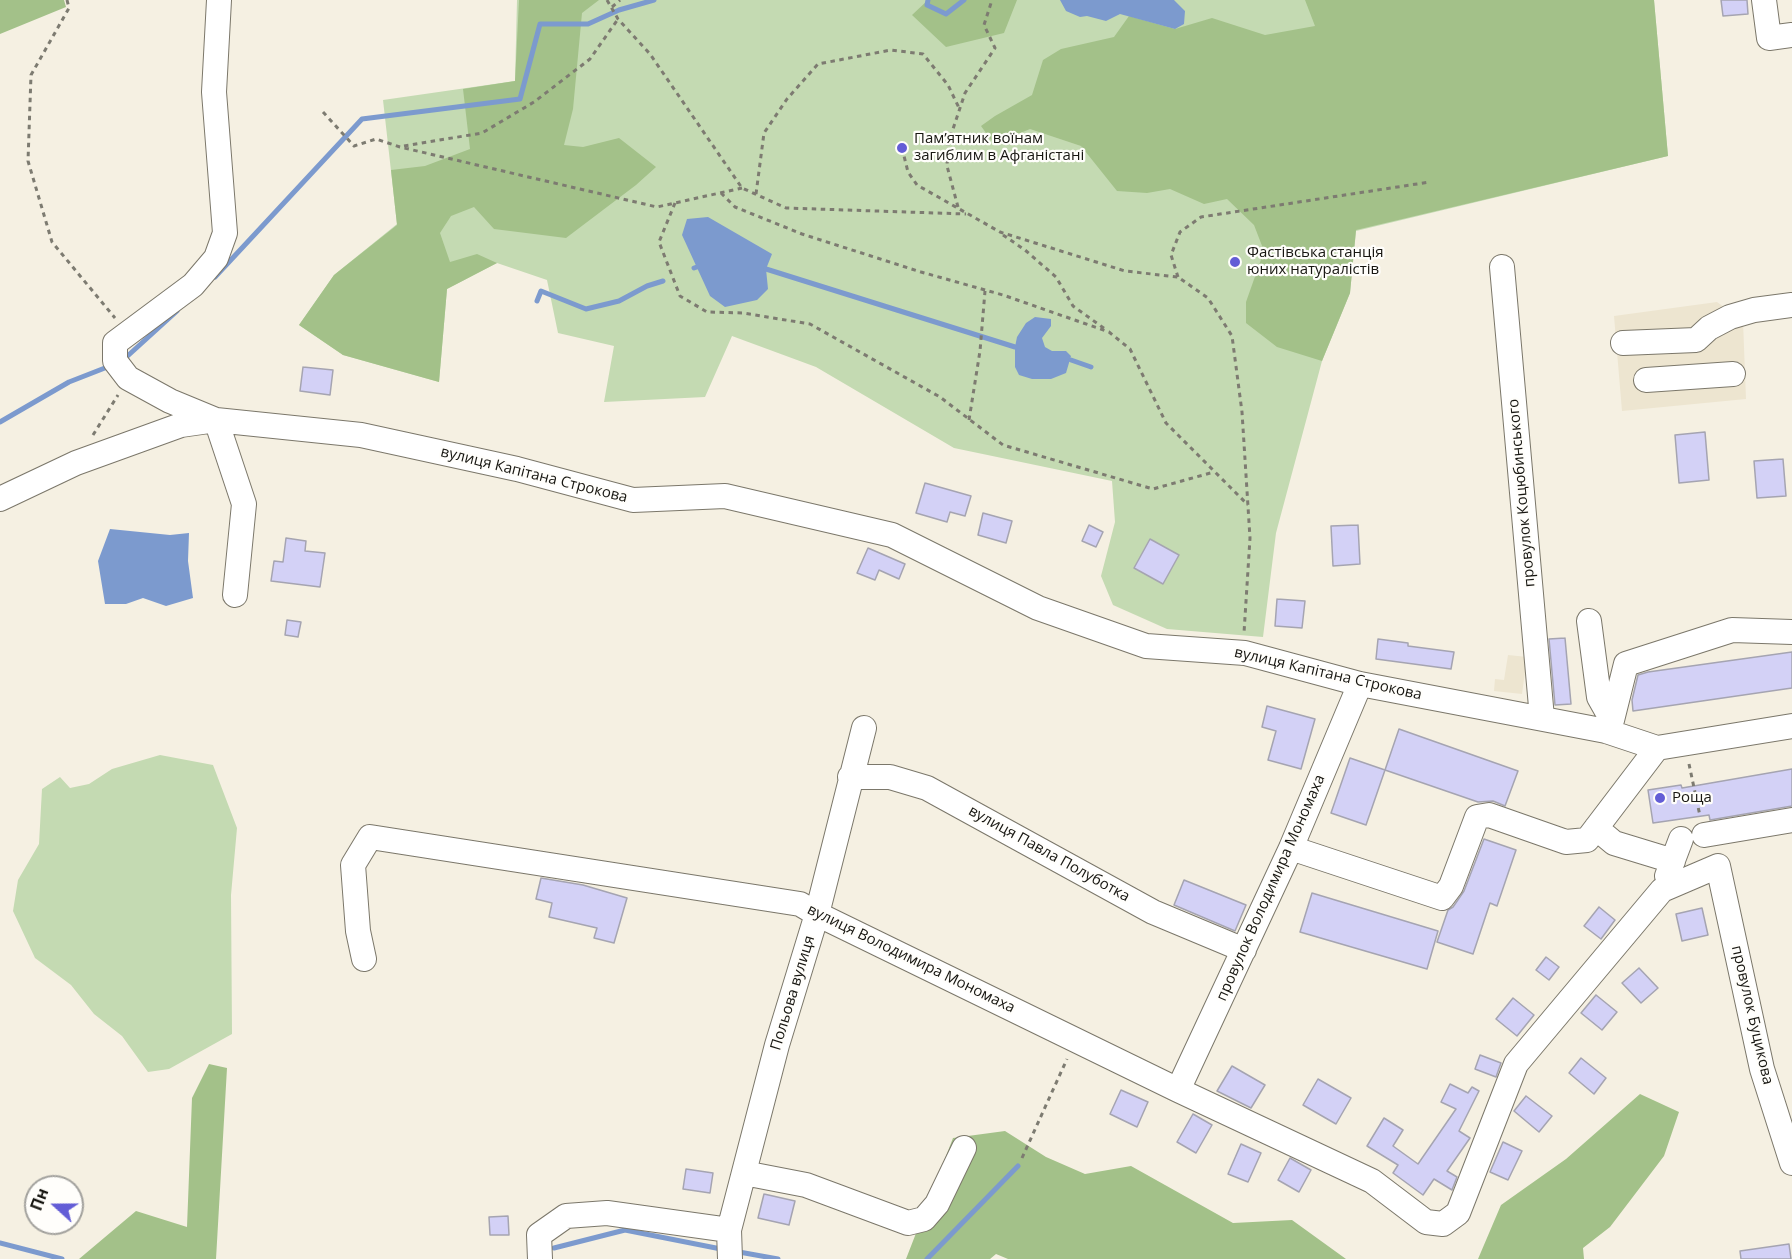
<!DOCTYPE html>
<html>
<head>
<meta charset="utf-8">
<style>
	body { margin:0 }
	#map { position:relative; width:1792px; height:1259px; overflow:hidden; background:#f5f0e2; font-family:"Open Sans",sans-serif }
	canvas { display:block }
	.north { position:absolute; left:24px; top:1175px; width:60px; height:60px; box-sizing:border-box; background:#fffefb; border:2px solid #a2a19d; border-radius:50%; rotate:291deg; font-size:16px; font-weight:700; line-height:24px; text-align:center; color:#171611 }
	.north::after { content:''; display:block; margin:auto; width:21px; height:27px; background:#635dd6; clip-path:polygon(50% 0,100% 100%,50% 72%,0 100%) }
</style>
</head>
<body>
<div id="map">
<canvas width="1792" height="1259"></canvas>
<div class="north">Пн</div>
</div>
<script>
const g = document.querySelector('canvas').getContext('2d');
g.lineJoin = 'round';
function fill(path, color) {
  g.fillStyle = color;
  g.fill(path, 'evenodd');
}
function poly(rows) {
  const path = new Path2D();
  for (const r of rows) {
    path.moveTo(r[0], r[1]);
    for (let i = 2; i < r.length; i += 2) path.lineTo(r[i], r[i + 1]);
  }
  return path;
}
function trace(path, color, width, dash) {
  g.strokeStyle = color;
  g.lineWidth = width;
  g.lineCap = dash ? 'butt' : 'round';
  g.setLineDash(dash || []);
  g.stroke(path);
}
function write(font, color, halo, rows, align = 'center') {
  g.font = font + ' "Open Sans",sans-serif';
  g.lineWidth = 4.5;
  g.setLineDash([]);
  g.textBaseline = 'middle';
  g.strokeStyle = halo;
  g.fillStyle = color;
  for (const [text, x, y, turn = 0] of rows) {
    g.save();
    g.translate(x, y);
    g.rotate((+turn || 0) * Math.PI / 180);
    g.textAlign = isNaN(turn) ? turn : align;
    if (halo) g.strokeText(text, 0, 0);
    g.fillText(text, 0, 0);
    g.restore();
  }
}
const built = poly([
	[1717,302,1743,321,1746,399,1622,411,1614,316],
	[1508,655,1527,657,1522,694,1494,691,1495,679,1504,680]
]);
const green = poly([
	[517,0,1654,0,1668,156,1356,231,1350,293,1322,361,1276,533,1263,637,1167,629,1113,605,1101,576,1115,522,1112,481,954,448,816,367,732,336,705,397,604,402,614,346,558,333,547,280,497,263,447,289,439,382,343,355,299,325,334,275,397,224,383,100,515,81],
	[160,755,213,765,237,828,231,895,232,1034,169,1069,148,1072,122,1036,94,1014,71,985,35,958,13,911,18,880,39,844,42,789,60,777,70,788,89,784,112,769]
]);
const forest = poly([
	[0,0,64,0,66,7,0,34],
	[519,0,599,0,582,13,573,109,564,145,583,147,619,138,656,167,636,185,566,238,494,229,474,207,451,216,440,233,450,262,477,254,497,263,447,289,439,382,343,355,299,325,334,275,397,225,391,170,425,166,470,149,463,89,515,81],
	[928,0,1017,0,1004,33,946,47,912,15],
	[1305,0,1654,0,1668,156,1356,230,1350,293,1322,361,1277,347,1246,323,1246,302,1264,251,1254,225,1227,199,1204,204,1170,189,1147,193,1117,191,1081,146,1030,129,994,144,981,126,995,116,1032,95,1043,60,1061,49,1114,37,1129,16,1175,29,1212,18,1265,35,1315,26],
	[209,1064,227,1068,216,1259,79,1259,136,1211,187,1227,192,1098],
	[1640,1094,1679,1112,1664,1156,1610,1227,1583,1248,1584,1259,1478,1259,1501,1205,1566,1159],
	[1005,1131,1046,1157,1085,1174,1131,1166,1233,1223,1292,1220,1346,1259,1008,1259,996,1254,990,1259,906,1259,953,1138]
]);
const water = poly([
	[1060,0,1174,0,1185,11,1184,24,1175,29,1120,14,1106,21,1087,16,1080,17,1066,11],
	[708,217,772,254,766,269,768,289,757,300,725,307,710,296,682,235,687,219],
	[1035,317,1051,319,1051,326,1042,338,1045,347,1052,351,1066,351,1071,356,1066,373,1051,379,1032,379,1019,375,1015,367,1015,347,1017,337,1026,323],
	[110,529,170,535,189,533,188,561,193,598,166,606,143,598,126,604,105,604,98,561]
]);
const stream = poly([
	[928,0,927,5,946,14,964,0],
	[694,268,697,267],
	[766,269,1015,347],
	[215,277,362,119,520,99,540,24,588,24,619,10,654,0],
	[537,301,541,291,586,309,619,301,647,286,663,281],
	[1071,360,1091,367],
	[122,361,177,311],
	[0,422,69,382,110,366],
	[0,1243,62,1259],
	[554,1248,625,1230,721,1249],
	[739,1252,778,1259],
	[927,1259,1018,1166]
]);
const building = poly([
	[1721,0,1747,0,1748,14,1723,16,1721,0],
	[303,367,333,370,330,395,300,391,303,367],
	[1705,432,1709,480,1679,483,1675,435,1705,432],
	[1783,459,1786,496,1757,498,1754,461,1783,459],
	[925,483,971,496,965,516,950,512,947,522,916,513,925,483],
	[983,513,1012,521,1006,543,978,535,983,513],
	[1089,525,1103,532,1096,547,1082,541,1089,525],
	[1358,525,1360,564,1333,566,1331,526,1358,525],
	[286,538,306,541,305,551,325,553,320,587,271,581,274,561,283,562,286,538],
	[1150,539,1179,555,1163,584,1134,568,1150,539],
	[868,548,905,564,899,579,879,570,875,580,857,573,868,548],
	[1277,599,1305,601,1302,628,1275,626,1277,599],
	[287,620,301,622,298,637,285,635,287,620],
	[1565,638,1571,704,1555,705,1549,639,1565,638],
	[1378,639,1408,643,1408,646,1454,652,1451,669,1376,659,1378,639],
	[1792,652,1792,688,1633,711,1632,700,1638,675,1648,672,1792,652],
	[1267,706,1315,719,1301,769,1268,760,1276,731,1262,727,1267,706],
	[1399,729,1518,771,1505,806,1493,801,1478,802,1385,770,1399,729],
	[1350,758,1385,770,1366,825,1331,813,1350,758],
	[1792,769,1792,806,1710,820,1709,815,1653,823,1648,790,1681,785,1682,788,1792,769],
	[1484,839,1516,850,1497,906,1490,903,1473,954,1437,942,1448,910,1453,907,1464,891,1484,839],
	[541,878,583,885,627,898,614,943,594,938,597,928,549,917,552,903,536,899,541,878],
	[1184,880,1246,905,1235,931,1174,905,1184,880],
	[1312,893,1438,931,1427,969,1300,932,1312,893],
	[1599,907,1615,920,1601,939,1584,926,1599,907],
	[1702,908,1708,935,1682,941,1676,914,1702,908],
	[1546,957,1559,967,1549,980,1536,970,1546,957],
	[1639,968,1658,988,1641,1003,1622,983,1639,968],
	[1596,995,1617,1012,1602,1030,1581,1013,1596,995],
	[1513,998,1534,1015,1517,1036,1496,1019,1513,998],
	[1480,1055,1501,1063,1496,1077,1475,1069,1480,1055],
	[1581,1058,1606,1078,1594,1094,1569,1073,1581,1058],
	[1232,1066,1265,1085,1251,1108,1217,1091,1232,1066],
	[1318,1079,1351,1098,1336,1124,1303,1105,1318,1079],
	[1450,1084,1468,1093,1472,1087,1479,1091,1459,1131,1470,1138,1447,1171,1457,1177,1452,1190,1434,1179,1423,1195,1393,1173,1398,1165,1367,1146,1384,1118,1403,1130,1393,1146,1418,1164,1456,1109,1441,1102,1450,1084],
	[1121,1090,1148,1102,1137,1127,1110,1114,1121,1090],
	[1526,1096,1552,1116,1539,1132,1514,1111,1526,1096],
	[1193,1114,1212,1125,1196,1153,1177,1142,1193,1114],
	[1503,1142,1522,1151,1508,1180,1490,1172,1503,1142],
	[1241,1144,1261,1153,1248,1182,1228,1174,1241,1144],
	[1290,1158,1311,1170,1299,1192,1278,1180,1290,1158],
	[686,1169,713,1173,710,1193,683,1189,686,1169],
	[764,1194,795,1201,789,1225,758,1218,764,1194],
	[508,1216,509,1235,490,1235,489,1217,508,1216],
	[1789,1244,1791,1259,1741,1259,1740,1251,1789,1244]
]);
const path = poly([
	[67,0,69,8,31,75,28,161,52,242,115,318],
	[607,0,618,19,650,54,742,188,786,208,966,214],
	[612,7,620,0],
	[323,112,354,146,376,139,400,147,657,207,742,188],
	[404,146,482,133,534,102,590,59,618,19],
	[902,148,908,172,917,185,1000,232,1125,271,1178,277,1208,298,1232,336,1242,412,1250,538,1244,633],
	[721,193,735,207,802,234,921,272,1003,295,1109,332,1130,349,1166,423,1248,505],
	[756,194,764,133,787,99,818,64,891,50,923,54,948,85,960,110],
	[675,203,659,242,680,296,707,312,743,313,810,324,940,397,1003,445,1153,489,1214,472],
	[958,207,947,166,948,144,965,93,995,48,984,25,992,0],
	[1003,235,1025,250,1056,277,1073,306,1105,329],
	[1178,277,1171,255,1180,232,1201,217,1430,182],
	[969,420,980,351,985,291],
	[93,435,118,395],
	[1689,764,1700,816],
	[1022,1158,1067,1059]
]);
const minor = poly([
	[219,0,214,92,225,233,216,258,193,285,115,343,115,361,128,378,170,401,216,420,244,504,235,595],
	[1764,0,1769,38,1792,35],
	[1502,267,1542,718],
	[1623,343,1696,340,1709,328,1730,317,1754,310,1792,305],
	[1646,380,1733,374],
	[0,499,76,463,181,425,216,420,361,435,517,469,633,500,725,496,892,535,1038,608,1146,646,1245,653,1360,684,1606,731,1657,748,1792,726],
	[1589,621,1599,697,1612,720],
	[1606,731,1612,720,1626,664,1732,630,1792,632],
	[850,777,890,777,927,788,1153,912,1244,950],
	[1596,828,1614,843,1673,861],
	[1704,835,1792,820],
	[1291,848,1442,898,1451,886,1477,817,1489,815,1566,842,1587,840,1657,748],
	[1667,876,1681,839],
	[364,959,358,931,353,865,370,837,800,904,817,914,1178,1090,1372,1181,1426,1222,1443,1224,1458,1213,1516,1064,1662,890,1718,866,1762,1069,1792,1163],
	[1178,1090,1291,848,1360,684],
	[744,1173,806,1185,908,1223,924,1219,937,1204,964,1148],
	[540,1259,539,1235,566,1216,607,1213,729,1230],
	[730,1259,729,1230,777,1045,817,914,864,728]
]);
const markers = [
	[902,148,6,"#635dd6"],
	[1235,262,6,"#635dd6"],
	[1660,798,6,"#635dd6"]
];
const poiNames = [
	["Пам’ятник воїнам",914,139],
	["загиблим в Афганістані",914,156],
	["Фастівська станція",1247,253],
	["юних натуралістів",1247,270],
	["Роща",1672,798]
];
const streetNames = [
	["вулиця Капітана Строкова",534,475,14],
	["провулок Коцюбинського",1522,493,-95],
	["вулиця Капітана Строкова",1328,674,13],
	["вулиця Павла Полуботка",1049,854,29],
	["провулок Володимира Мономаха",1271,888,-66],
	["вулиця Володимира Мономаха",911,959,26],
	["Польова вулиця",793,993,-73],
	["провулок Буцикова",1752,1015,77]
];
fill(built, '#ede5d0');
fill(green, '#c4dab2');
fill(forest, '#a3c189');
fill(water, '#7c9ace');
trace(stream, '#7c9ace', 5);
fill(building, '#d3d1f6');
trace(building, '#a5a4b1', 1.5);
trace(minor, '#7b776a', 26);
trace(path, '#7d7b71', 3, [4.5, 4.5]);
trace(minor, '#fff', 24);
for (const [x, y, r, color] of markers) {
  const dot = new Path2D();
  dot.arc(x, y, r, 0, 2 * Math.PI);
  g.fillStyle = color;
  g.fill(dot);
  trace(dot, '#fffefb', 2);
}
write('15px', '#171611', '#fffefb', poiNames, 'left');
write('15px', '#171611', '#fffefb', streetNames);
</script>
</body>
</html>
